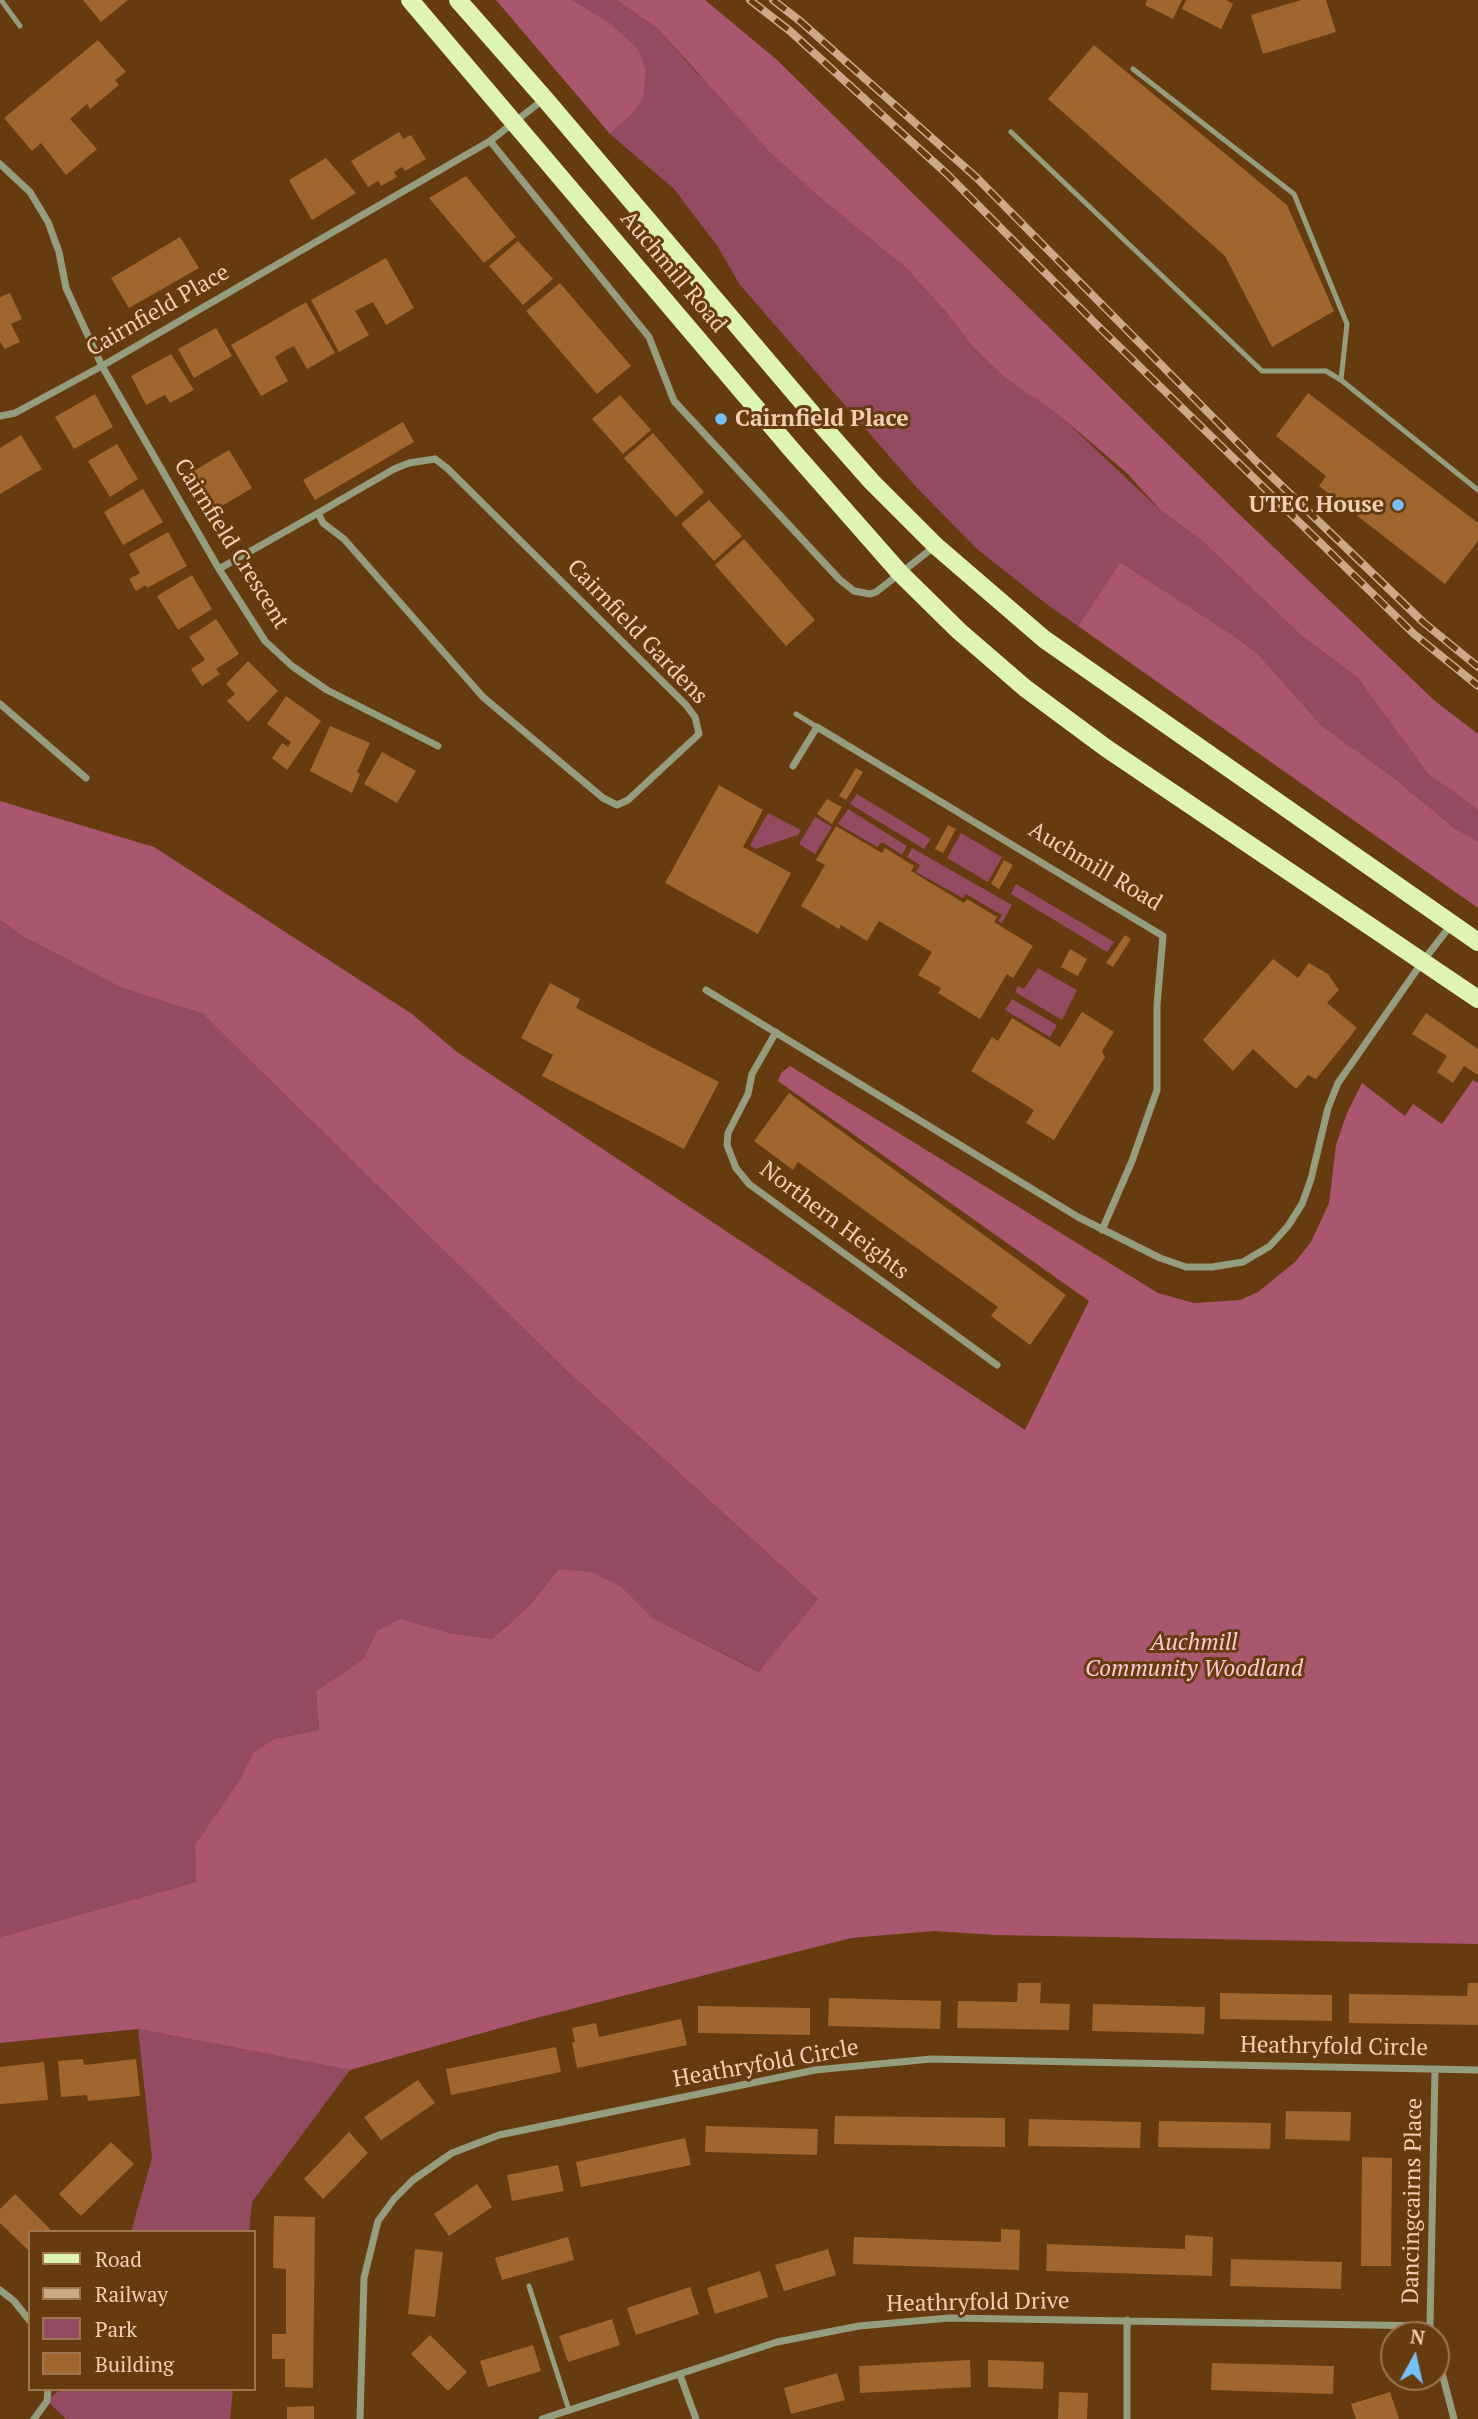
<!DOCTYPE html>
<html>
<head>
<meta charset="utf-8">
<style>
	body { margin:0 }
	#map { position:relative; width:1478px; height:2419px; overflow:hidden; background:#663b0f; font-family:"PT Serif",serif }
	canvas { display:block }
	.legend { position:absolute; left:28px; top:2230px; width:228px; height:161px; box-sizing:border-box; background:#663b0f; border:2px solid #9d7651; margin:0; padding:9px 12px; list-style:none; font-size:21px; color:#f0cfb4 }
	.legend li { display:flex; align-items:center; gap:14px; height:35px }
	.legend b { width:35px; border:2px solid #9d7651 }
	.north { position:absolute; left:1380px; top:2321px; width:70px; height:70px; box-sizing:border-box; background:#663b0f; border:2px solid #9d7651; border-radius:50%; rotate:8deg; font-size:19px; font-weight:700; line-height:28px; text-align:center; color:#f0cfb4 }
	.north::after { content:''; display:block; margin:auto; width:24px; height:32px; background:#76c0f7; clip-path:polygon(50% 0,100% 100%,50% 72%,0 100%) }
</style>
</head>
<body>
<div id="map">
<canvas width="1478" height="2419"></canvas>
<ul class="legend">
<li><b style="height:9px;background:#dff4b2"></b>Road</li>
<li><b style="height:9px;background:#cca889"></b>Railway</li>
<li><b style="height:19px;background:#944a61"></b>Park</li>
<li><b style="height:19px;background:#a0662e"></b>Building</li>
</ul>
<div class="north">N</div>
</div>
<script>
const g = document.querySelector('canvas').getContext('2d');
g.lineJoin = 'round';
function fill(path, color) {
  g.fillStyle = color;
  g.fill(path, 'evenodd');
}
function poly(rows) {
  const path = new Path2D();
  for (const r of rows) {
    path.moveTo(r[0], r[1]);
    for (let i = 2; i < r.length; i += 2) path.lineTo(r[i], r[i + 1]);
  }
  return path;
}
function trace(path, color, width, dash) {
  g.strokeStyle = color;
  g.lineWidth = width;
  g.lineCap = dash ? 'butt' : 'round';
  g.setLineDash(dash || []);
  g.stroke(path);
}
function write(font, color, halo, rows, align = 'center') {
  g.font = font + ' "PT Serif",serif';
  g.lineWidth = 6;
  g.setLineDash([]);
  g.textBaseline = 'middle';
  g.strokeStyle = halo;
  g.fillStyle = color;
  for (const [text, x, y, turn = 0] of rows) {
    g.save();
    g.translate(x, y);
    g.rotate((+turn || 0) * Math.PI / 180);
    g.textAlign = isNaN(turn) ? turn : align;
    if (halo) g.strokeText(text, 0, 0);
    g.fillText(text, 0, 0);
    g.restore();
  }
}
const green = poly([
	[572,0,617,0,658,29,696,72,905,267,946,312,972,346,1005,378,1054,410,1160,510,1199,538,1303,637,1357,677,1428,774,1478,810,1478,841,1454,828,1394,778,1321,725,1258,654,1234,636,1120,562,1078,626,1049,606,977,549,918,489,740,285,718,247,674,189,610,134,632,114],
	[857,794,931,839,924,849,850,804],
	[848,809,907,846,902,855,882,842,877,847,838,824],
	[768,813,801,830,798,835,755,849,750,845],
	[815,817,832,827,815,854,799,844],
	[961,833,1002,857,988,882,947,858],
	[912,848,1012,905,1002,923,998,921,1002,915,966,894,963,898,916,872,920,865,907,857],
	[1016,884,1114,942,1107,952,1011,894],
	[0,920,24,937,122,988,202,1012,567,1371,818,1599,760,1672,653,1618,622,1587,559,1569,527,1608,492,1639,449,1633,377,1631,362,1660,316,1691,319,1730,273,1739,252,1754,242,1776,195,1845,196,1882,0,1937],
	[1038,968,1077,990,1062,1020,1015,992,1018,986,1024,989],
	[1012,999,1057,1025,1050,1037,1005,1010],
	[138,2029,350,2070,252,2202,249,2232,131,2232,152,2158],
	[60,2389,233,2389,230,2419,66,2419,47,2401]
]);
const forest = poly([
	[496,0,572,0,611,24,638,49,646,70,643,98,632,114,610,134],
	[617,0,705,0,776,59,1240,515,1435,701,1478,734,1478,810,1428,774,1357,677,1303,637,1199,538,1160,510,1128,474,1054,411,1005,378,972,346,946,312,905,267,814,192,769,151,658,29],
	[1120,562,1234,636,1258,654,1321,725,1394,778,1454,828,1478,841,1478,908,1078,626],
	[0,801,154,847,412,1014,457,1052,1025,1430,1089,1301,778,1081,781,1073,790,1066,1158,1293,1194,1303,1240,1300,1258,1292,1295,1262,1311,1242,1329,1203,1336,1145,1347,1113,1362,1083,1405,1116,1413,1104,1442,1124,1473,1080,1478,1083,1478,1944,995,1935,934,1931,851,1938,536,2018,350,2070,138,2029,0,2043,0,1937,196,1882,195,1845,242,1776,252,1754,273,1739,319,1730,316,1691,362,1660,377,1631,400,1619,449,1633,492,1639,527,1608,559,1569,591,1572,622,1587,653,1618,759,1672,818,1599,567,1371,202,1013,122,988,24,937,0,920]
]);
const building = poly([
	[83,0,128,0,101,22],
	[1147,0,1182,0,1173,19,1145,5],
	[1186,0,1226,0,1233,4,1221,29,1182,9],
	[1301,0,1326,0,1336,32,1263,54,1251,15],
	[98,40,126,72,115,80,119,85,90,109,87,104,70,119,97,149,66,175,41,143,32,151,4,118],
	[1094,45,1287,205,1334,311,1272,347,1225,256,1048,99],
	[399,132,403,139,411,135,426,159,405,171,402,167,394,172,397,177,381,186,378,181,368,187,351,161],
	[326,158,356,193,312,220,289,180],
	[466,176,516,237,484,263,429,198],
	[180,237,199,268,129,308,111,278],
	[518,241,553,279,523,305,489,266],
	[386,258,414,308,386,325,373,302,355,311,369,335,339,352,311,300],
	[560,283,631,366,597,394,526,311],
	[10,293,22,319,11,324,20,342,5,349,0,342,0,297],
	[306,302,335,353,307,369,294,346,284,351,275,357,288,381,261,396,231,345],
	[216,328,232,356,194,378,178,349],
	[171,354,194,390,170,403,165,395,146,405,131,376],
	[1308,393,1478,523,1478,541,1445,584,1319,486,1326,476,1276,436],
	[95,394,113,427,74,449,55,417],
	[620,395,651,430,623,454,592,419],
	[403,422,414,442,315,500,303,480],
	[653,433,704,492,676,517,624,458],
	[21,435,42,469,0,494,0,448],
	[117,444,138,479,110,497,88,461],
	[229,450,252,488,210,513,187,475],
	[143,489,163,522,123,545,104,512],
	[709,500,742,536,714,561,681,524],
	[168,532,187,566,147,588,146,585,136,591,129,579,140,573,129,554],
	[744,539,815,620,786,646,715,565],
	[192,575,212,609,178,630,157,596],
	[216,619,239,654,216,669,220,674,202,686,191,669,205,660,189,637],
	[248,661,278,691,248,722,227,701,235,694,226,684],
	[286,696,321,721,287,770,272,758,282,743,288,747,291,742,267,724],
	[330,726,370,743,357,772,360,774,352,793,310,771],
	[382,752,416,771,397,803,364,784],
	[856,768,863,772,846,800,839,796],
	[719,785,763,810,743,847,791,873,758,934,665,883],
	[827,799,842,807,832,824,817,814],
	[948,825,956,829,943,853,935,849],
	[836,826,882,853,885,848,914,866,911,871,964,903,967,899,997,917,994,922,1033,946,1013,978,1007,974,980,1019,938,993,941,988,918,975,932,952,879,921,867,941,841,925,839,929,801,906,825,865,816,860],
	[1004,860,1013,865,999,889,991,884],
	[1125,935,1131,939,1113,967,1106,963],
	[1070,949,1087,959,1078,976,1061,967],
	[1273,959,1298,978,1309,963,1328,974,1339,990,1327,1003,1357,1028,1316,1079,1308,1075,1296,1089,1253,1049,1233,1071,1203,1040],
	[550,983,580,999,576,1008,719,1082,684,1149,542,1076,553,1055,521,1038],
	[1082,1012,1114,1032,1102,1051,1105,1057,1054,1140,1026,1123,1034,1110,971,1071,992,1037,998,1041,1012,1018,1060,1047],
	[1426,1013,1478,1049,1478,1075,1464,1066,1453,1083,1437,1072,1447,1056,1412,1034],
	[789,1093,1066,1295,1030,1345,991,1316,998,1307,798,1162,793,1170,754,1141],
	[1018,1983,1041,1983,1040,2003,1070,2004,1069,2030,957,2028,958,2001,1017,2002],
	[1468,1983,1478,1983,1478,2025,1349,2023,1349,1994,1467,1996],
	[1220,1993,1332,1995,1332,2021,1220,2019],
	[829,1998,941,2001,940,2029,828,2026],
	[1093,2004,1205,2007,1204,2034,1092,2031],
	[698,2006,810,2008,810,2035,698,2033],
	[681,2019,687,2045,577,2068,572,2042,575,2042,572,2028,596,2023,599,2037],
	[556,2047,561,2072,451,2095,446,2069],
	[83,2059,84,2065,136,2059,140,2096,88,2101,87,2095,61,2097,58,2061],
	[44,2062,48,2100,0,2104,0,2067],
	[418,2080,435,2103,381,2140,364,2117],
	[1286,2111,1351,2112,1350,2141,1285,2139],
	[835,2116,1005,2118,1005,2147,834,2144],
	[1029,2119,1141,2122,1140,2148,1028,2146],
	[1159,2121,1271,2123,1270,2149,1158,2147],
	[706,2126,818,2129,817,2155,705,2152],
	[349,2132,368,2153,323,2199,304,2179],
	[685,2138,691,2165,581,2187,576,2162],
	[111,2142,134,2164,81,2216,59,2194],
	[1362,2157,1392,2158,1391,2266,1361,2266],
	[558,2165,564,2191,512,2201,507,2175],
	[477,2184,492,2207,449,2236,434,2214],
	[15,2194,53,2232,30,2232,30,2252,0,2223,0,2209],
	[274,2216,315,2217,313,2388,285,2387,285,2359,272,2359,272,2334,286,2334,286,2269,273,2268],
	[1001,2229,1020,2230,1019,2270,853,2264,854,2237,1001,2242],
	[1185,2235,1213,2237,1212,2276,1046,2271,1047,2244,1185,2249],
	[568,2237,574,2260,502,2280,495,2258],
	[415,2249,443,2252,435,2317,408,2314],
	[828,2249,836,2275,784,2291,775,2265],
	[1231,2259,1342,2262,1341,2289,1230,2286],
	[760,2271,768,2297,715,2314,707,2288],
	[690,2287,699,2314,636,2335,627,2308],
	[612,2319,620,2345,568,2362,559,2336],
	[430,2335,467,2372,448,2391,411,2354],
	[533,2345,541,2371,488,2387,480,2361],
	[970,2360,971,2387,860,2393,859,2366],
	[988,2360,1044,2362,1043,2389,988,2387],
	[1212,2363,1334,2366,1333,2394,1211,2390],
	[837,2373,845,2400,791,2414,784,2388],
	[1059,2392,1088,2393,1087,2419,1058,2419],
	[1390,2392,1399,2419,1356,2419,1351,2404],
	[314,2406,314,2419,287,2419,287,2407]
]);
const lane = poly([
	[1,0,20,26],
	[1133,69,1294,194,1347,324,1341,380],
	[1011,132,1262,371,1326,371,1341,380,1478,490],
	[796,714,817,727],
	[529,2286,569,2410]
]);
const street = poly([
	[490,141,649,337,674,401,839,579,854,591,870,594,876,592,934,547],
	[0,164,30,192,48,222,59,252,66,288,102,366,219,569,265,641,292,666,327,690,438,746],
	[0,416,15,413,102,366,490,141,544,99],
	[435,459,447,468,686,705,695,717,699,734,628,800,617,805,603,798,483,697,344,539,323,523,318,513,394,469,409,463,435,459],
	[219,569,318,513],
	[0,704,86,778],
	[793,766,817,727,1163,936,1157,1005,1157,1090,1132,1161,1102,1230],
	[706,990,1078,1217,1160,1258,1186,1267,1212,1267,1243,1262,1270,1246,1288,1226,1302,1204,1311,1179,1328,1108,1338,1083,1423,961,1451,925],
	[776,1032,752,1074,748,1094,728,1133,727,1145,736,1168,749,1184,997,1365],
	[0,2290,14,2301,30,2321],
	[1432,2335,1430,2326,1435,2069],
	[1436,2350,1454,2419],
	[680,2375,696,2419],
	[34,2419,47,2401,48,2389],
	[360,2419,364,2278,378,2221,394,2199,413,2180,452,2153,499,2135,815,2070,931,2059,1478,2070],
	[542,2419,777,2342,859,2326,949,2318,1430,2326],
	[1127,2419,1127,2320]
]);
const primary = poly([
	[410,0,791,449,900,573,959,631,1025,688,1106,748,1478,999],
	[458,0,545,99,826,430,872,482,936,546,1044,639,1478,942]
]);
const rail = poly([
	[750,0,790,31,948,175,1099,327,1414,634,1478,686],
	[773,0,800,21,977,178,1258,463,1423,622,1478,667]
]);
const markers = [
	[721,419,7,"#76c0f7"],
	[1398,505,7,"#76c0f7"]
];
const streetNames = [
	["Auchmill Road",673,272,50],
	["Cairnfield Place",158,311,-30],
	["Cairnfield Crescent",231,544,58],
	["Cairnfield Gardens",637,632,46],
	["Auchmill Road",1095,867,31],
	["Northern Heights",834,1221,37],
	["Heathryfold Circle",1334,2047,1],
	["Heathryfold Circle",766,2064,-10],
	["Dancingcairns Place",1413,2201,-89],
	["Heathryfold Drive",978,2303,-1]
];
const poiNames = [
	["Cairnfield Place",735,419],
	["UTEC House",1384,505,"right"]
];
const parkNames = [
	["Auchmill",1194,1643],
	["Community Woodland",1194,1669]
];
fill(green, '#944a61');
fill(forest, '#aa566f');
fill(building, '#a0662e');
trace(lane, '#949e7e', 5);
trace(street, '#949e7e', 7);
trace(primary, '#dff4b2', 18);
trace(rail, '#cca889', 8);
trace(rail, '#663b0f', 5, [16]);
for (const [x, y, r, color] of markers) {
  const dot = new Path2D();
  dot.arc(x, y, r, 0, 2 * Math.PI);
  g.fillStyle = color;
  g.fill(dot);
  trace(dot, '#663b0f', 2.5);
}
write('23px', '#f0cfb4', '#663b0f', streetNames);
write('bold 23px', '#f0cfb4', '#663b0f', poiNames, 'left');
write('italic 23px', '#fbcad6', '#663b0f', parkNames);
</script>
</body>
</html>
